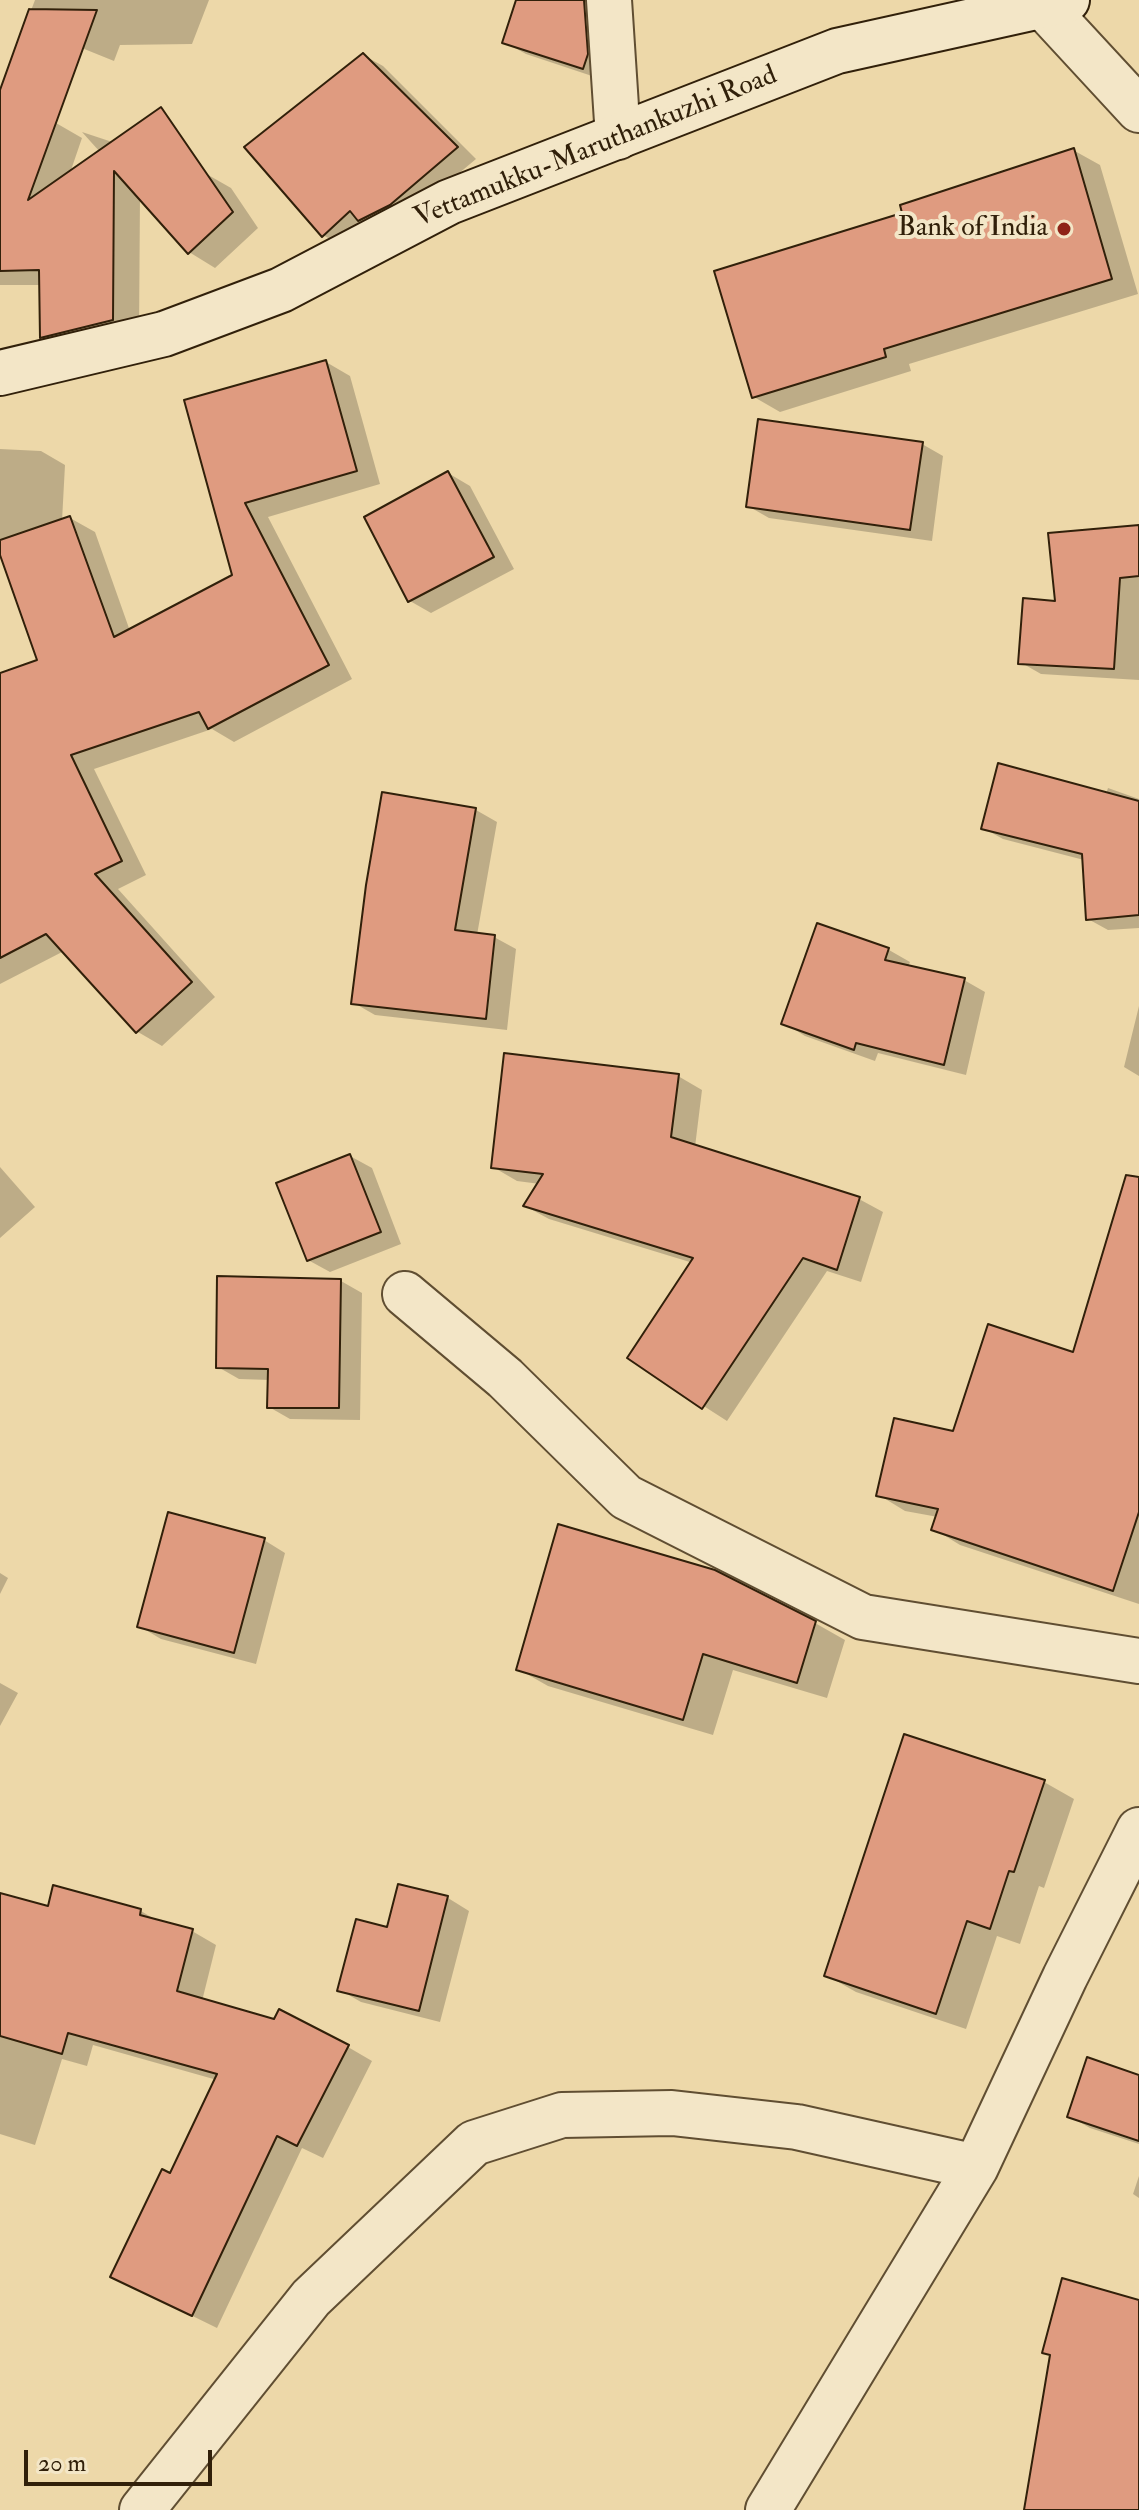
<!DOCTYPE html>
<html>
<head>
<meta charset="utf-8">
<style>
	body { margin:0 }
	#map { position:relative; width:1139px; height:2510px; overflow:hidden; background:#edd8a9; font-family:"IM FELL Double Pica",serif }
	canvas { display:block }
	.scale { position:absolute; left:24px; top:2450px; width:188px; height:36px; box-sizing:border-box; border:4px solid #31200a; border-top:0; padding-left:10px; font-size:24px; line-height:28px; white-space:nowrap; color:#31200a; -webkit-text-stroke:6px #f3e6c7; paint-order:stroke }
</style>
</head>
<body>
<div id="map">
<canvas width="1139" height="2510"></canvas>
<div class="scale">20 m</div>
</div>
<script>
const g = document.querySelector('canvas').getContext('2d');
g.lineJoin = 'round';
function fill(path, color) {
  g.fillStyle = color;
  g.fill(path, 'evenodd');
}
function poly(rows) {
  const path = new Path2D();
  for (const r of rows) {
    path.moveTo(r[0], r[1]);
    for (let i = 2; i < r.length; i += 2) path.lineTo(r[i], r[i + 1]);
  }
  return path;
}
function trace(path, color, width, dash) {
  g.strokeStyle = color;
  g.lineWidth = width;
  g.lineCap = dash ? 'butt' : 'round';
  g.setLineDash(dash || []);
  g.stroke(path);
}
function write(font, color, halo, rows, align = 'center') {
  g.font = font + ' "IM FELL Double Pica",serif';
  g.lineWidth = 8;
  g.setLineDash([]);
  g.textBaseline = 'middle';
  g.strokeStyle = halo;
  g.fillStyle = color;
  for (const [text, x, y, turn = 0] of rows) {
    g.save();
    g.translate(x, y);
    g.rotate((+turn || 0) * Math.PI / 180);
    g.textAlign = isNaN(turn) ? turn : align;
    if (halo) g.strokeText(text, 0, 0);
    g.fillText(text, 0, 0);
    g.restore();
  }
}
const shadow = poly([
	[35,0,209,0,192,44,120,45,114,61,57,38,27,21],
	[518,0,579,0,605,14,604,80,526,54,504,42],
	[363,55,383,66,476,159,409,215,342,246,323,235],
	[0,105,56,123,82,138,70,173,100,152,82,132,203,172,231,188,258,228,215,268,189,252,140,197,139,335,68,352,42,337,41,285,0,285],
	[1073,150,1100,165,1138,294,909,364,911,371,780,412,754,397,904,215],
	[326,362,350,376,380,484,268,517,352,679,234,742,212,729,94,769,146,875,118,889,215,997,162,1046,138,1032,64,951,0,984,0,675,39,662,0,549,0,449,41,451,65,465,62,521,70,518,95,532,130,631,235,576,187,401],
	[922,444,943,456,932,541,769,518,748,506],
	[448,473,470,486,514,569,431,613,410,601],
	[1139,527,1139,680,1041,674,1020,662,1057,603],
	[1108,788,1139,799,1139,928,1108,930,1088,919,1084,860,1003,839,983,828,1106,794],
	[384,794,476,810,497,822,477,935,494,937,516,949,507,1030,375,1015,354,1003],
	[818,926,889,950,910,962,908,967,964,980,985,992,966,1075,878,1053,875,1061,805,1036,784,1023],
	[1139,1006,1139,1076,1124,1067],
	[678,1076,702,1090,695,1147,859,1199,883,1212,861,1282,827,1271,727,1421,629,1358,693,1263,549,1219,525,1206,540,1184,517,1181,493,1167],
	[350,1156,372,1168,401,1244,330,1272,308,1260],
	[0,1167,35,1207,0,1238],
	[1139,1221,1139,1604,960,1545,934,1529,938,1517,905,1511,879,1495,954,1433,1074,1354],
	[341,1281,362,1293,360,1420,290,1419,269,1407,270,1380,239,1379,218,1367],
	[264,1540,285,1553,256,1664,161,1639,139,1626],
	[0,1573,8,1578,0,1594],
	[815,1623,845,1640,827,1698,733,1670,713,1735,548,1686,518,1669],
	[0,1683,18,1693,0,1726],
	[1044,1782,1074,1799,1044,1888,1039,1886,1020,1944,997,1936,966,2029,856,1992,826,1975],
	[400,1887,448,1898,469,1911,440,2022,361,2002,340,1990,388,1930],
	[0,1895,49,1908,141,1911,161,1923,192,1931,216,1945,202,2001,348,2047,372,2061,323,2158,302,2148,217,2328,113,2277,171,2176,217,2080,93,2045,87,2066,62,2059,35,2145,0,2134],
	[1139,2077,1139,2144,1090,2128,1069,2116],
	[1139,2176,1139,2198,1133,2194]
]);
const building = poly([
	[516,0,584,0,588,54,583,69,502,43,516,0],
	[29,9,97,10,28,200,161,107,233,212,188,254,114,171,113,320,40,338,39,270,0,271,0,90,29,9],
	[363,53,458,147,390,205,358,221,350,211,322,237,244,147,363,53],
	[1074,148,1112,279,884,349,886,357,752,398,714,271,902,213,900,205,1074,148],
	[326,360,357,471,245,503,329,665,208,729,199,712,71,755,122,861,95,874,192,982,136,1033,46,934,0,958,0,673,37,660,0,555,0,540,70,516,114,637,232,575,184,400,326,360],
	[758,419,923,442,910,530,746,507,758,419],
	[448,471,494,557,408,602,364,517,448,471],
	[1139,525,1139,576,1120,578,1114,669,1018,664,1023,598,1055,601,1048,533,1139,525],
	[998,763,1139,801,1139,915,1086,920,1082,854,981,829,998,763],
	[382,792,476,808,455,930,495,935,486,1019,351,1004,366,885,382,792],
	[817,923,889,948,885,960,965,978,944,1065,856,1043,854,1050,781,1024,817,923],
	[504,1053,679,1074,671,1137,860,1197,837,1270,803,1258,702,1409,627,1358,693,1258,523,1206,543,1174,491,1168,504,1053],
	[350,1154,381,1232,307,1261,276,1183,350,1154],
	[1126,1175,1139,1177,1139,1512,1113,1591,931,1530,938,1509,876,1496,894,1418,953,1431,988,1324,1073,1352,1126,1175],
	[217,1276,341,1279,339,1408,267,1408,268,1369,216,1368,217,1276],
	[168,1512,265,1538,234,1653,137,1627,168,1512],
	[558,1524,715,1570,816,1621,797,1683,703,1654,683,1720,516,1670,558,1524],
	[904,1734,1045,1780,1014,1872,1009,1871,990,1929,967,1921,936,2014,824,1976,904,1734],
	[398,1884,448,1896,419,2011,337,1991,356,1919,387,1927,398,1884],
	[53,1885,141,1909,140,1915,193,1929,177,1991,274,2019,279,2009,349,2045,297,2146,277,2136,192,2316,110,2277,162,2169,170,2173,217,2074,68,2033,62,2054,0,2036,0,1893,48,1906,53,1885],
	[1087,2057,1139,2075,1139,2141,1067,2117,1087,2057],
	[1062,2278,1139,2300,1139,2510,1024,2510,1050,2355,1042,2353,1062,2278]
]);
const minor = poly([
	[609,0,618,137],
	[405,1294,505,1378,626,1497,863,1617,1139,1661],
	[142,2510,311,2298,474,2143,562,2115,672,2113,797,2127,976,2167],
	[768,2510,976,2167,1065,1977,1139,1830]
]);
const tertiary = poly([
	[1043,6,1139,110]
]);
const secondary = poly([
	[0,373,164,334,281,290,449,202,837,51,1067,0]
]);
const markers = [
	[1064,229,8,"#8f2418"]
];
const streetNames = [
	["Vettamukku-Maruthankuzhi Road",596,148,-22]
];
const poiNames = [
	["Bank of India",1048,229]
];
fill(shadow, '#0003');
fill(building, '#df9b80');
trace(building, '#31200a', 2);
trace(minor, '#604e32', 48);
trace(tertiary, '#604e32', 48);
trace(secondary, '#31200a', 48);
trace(minor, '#f3e6c7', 44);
trace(tertiary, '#f3e6c7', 44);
trace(secondary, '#f3e6c7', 44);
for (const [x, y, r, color] of markers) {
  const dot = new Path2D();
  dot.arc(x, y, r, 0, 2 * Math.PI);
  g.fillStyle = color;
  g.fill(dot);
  trace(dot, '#f3e6c7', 3);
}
write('28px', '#31200a', '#f3e6c7', streetNames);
write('28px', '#31200a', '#f3e6c7', poiNames, 'right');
</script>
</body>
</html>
